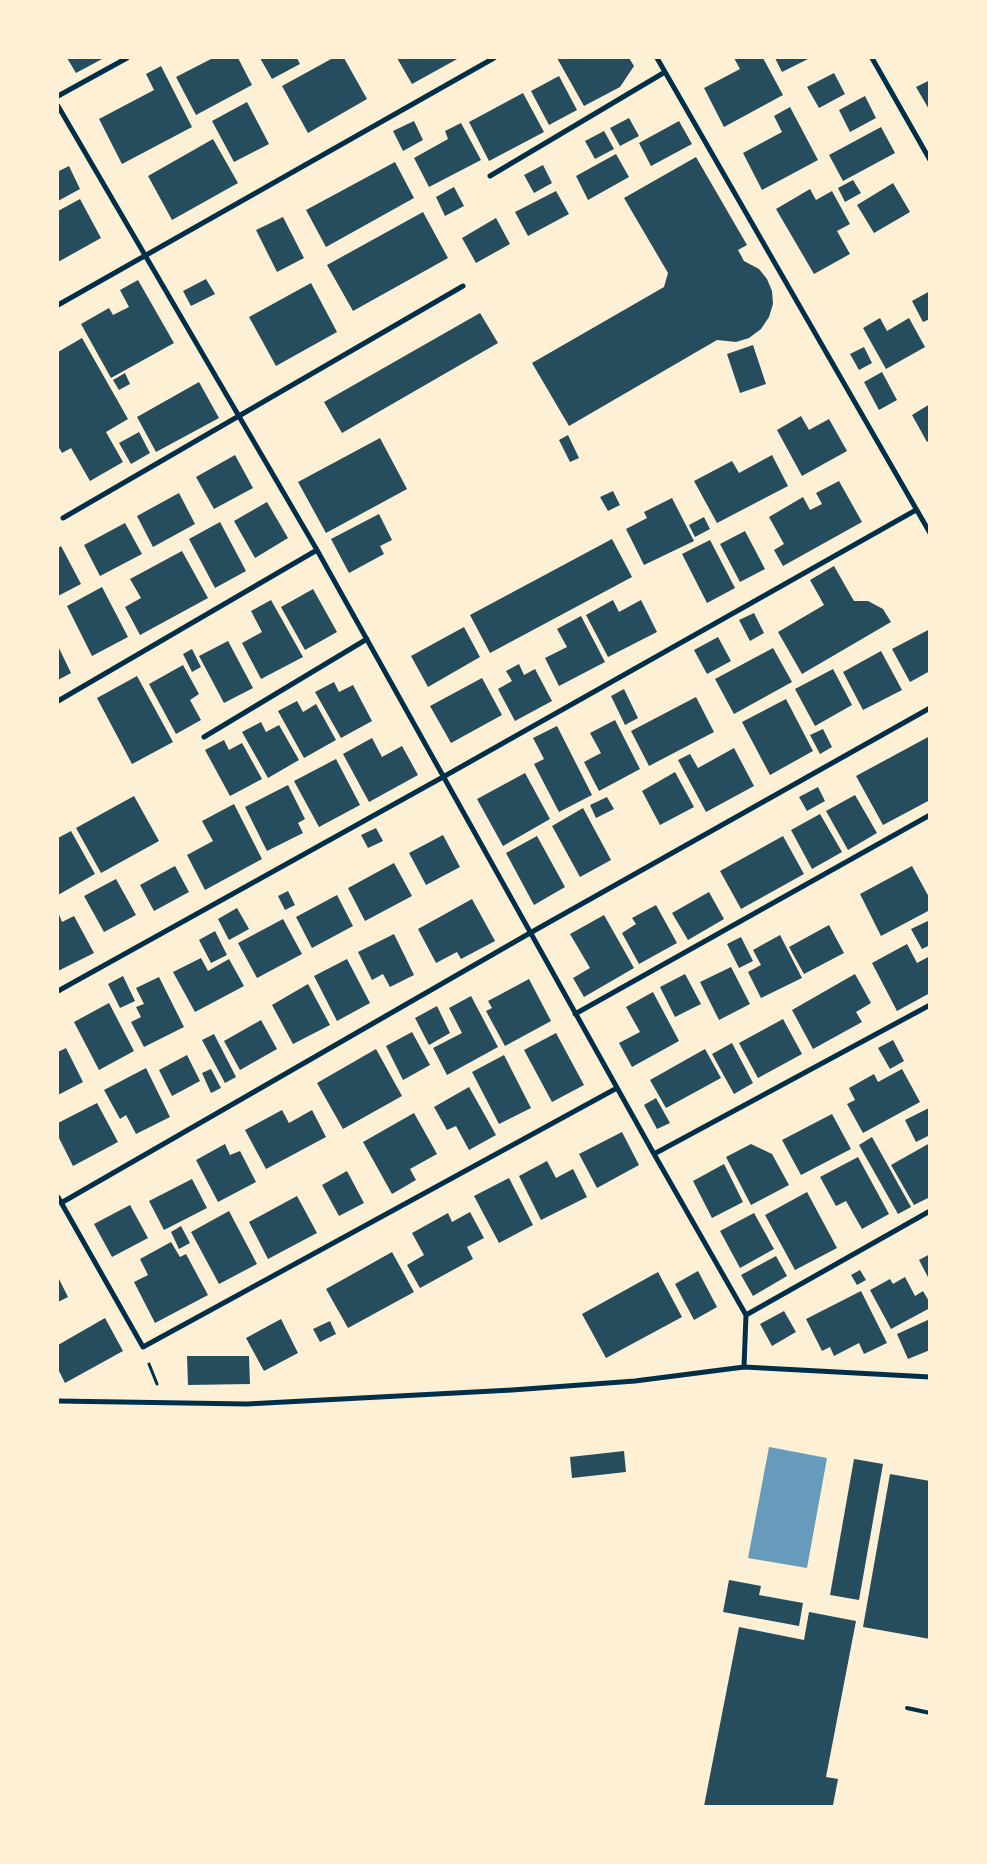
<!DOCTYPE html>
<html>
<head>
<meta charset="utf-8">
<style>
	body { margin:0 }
	#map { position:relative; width:987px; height:1864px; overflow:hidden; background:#fdf0d5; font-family:Overpass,sans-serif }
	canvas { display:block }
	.frame { position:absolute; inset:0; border:59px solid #fdf0d5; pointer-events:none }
</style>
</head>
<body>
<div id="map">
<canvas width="987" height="1864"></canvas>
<div class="frame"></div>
</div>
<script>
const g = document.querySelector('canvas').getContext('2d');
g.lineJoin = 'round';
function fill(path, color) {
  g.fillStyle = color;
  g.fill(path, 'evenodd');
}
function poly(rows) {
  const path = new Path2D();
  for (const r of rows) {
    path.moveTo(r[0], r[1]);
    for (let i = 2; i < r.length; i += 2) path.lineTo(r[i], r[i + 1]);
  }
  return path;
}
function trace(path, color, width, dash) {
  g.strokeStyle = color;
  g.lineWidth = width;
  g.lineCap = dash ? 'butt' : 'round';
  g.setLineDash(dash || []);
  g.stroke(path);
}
const water = poly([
	[769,1447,827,1458,807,1568,748,1558]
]);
const building = poly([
	[67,58,104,58,76,73],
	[213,58,238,58,252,85,196,115,176,77],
	[260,58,297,58,300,64,272,79],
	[333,58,344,58,367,99,308,133,282,86],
	[397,58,459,58,412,84],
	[557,58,588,58,589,59,592,58,629,58,634,66,620,87,584,106],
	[734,58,763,58,783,95,724,127,704,88,740,69],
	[775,58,810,58,782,72],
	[161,66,192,127,122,164,99,119,154,90,146,74],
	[834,73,845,94,819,108,807,87],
	[559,76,577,110,549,125,531,91],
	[930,80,930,111,916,87],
	[523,93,544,132,489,161,469,122],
	[865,96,876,118,850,132,839,110],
	[247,102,269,144,234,162,212,121],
	[790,107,818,160,762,190,743,153,782,132,774,116],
	[629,118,639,136,620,146,610,128],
	[414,121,423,140,403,151,393,131],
	[679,121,692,144,651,166,639,143],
	[461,123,481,160,429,187,414,158,448,139,445,131],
	[881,127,895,153,843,181,829,155],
	[604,131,614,149,595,159,585,141],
	[213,139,238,183,172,220,148,176],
	[616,154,629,177,588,200,576,176],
	[696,157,747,245,738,250,744,261,759,269,767,279,772,291,773,304,769,317,761,329,749,338,736,342,717,340,569,426,532,363,664,287,668,273,624,198],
	[395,162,414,198,326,247,306,210],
	[543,165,552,183,534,193,524,175],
	[69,166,80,189,58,201,58,168,59,171],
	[853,180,861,193,845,202,838,188],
	[893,183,910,212,874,233,857,205],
	[454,187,464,206,445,216,436,197],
	[810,189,816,200,832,191,850,224,837,231,850,254,814,274,776,209],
	[556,191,569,214,528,236,515,212],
	[80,199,101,238,58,262,58,211],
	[423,212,448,258,353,311,327,265],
	[283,217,304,258,277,272,256,230],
	[496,218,510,244,476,263,462,238],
	[206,279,215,294,191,306,183,291],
	[138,280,174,343,111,378,81,324,109,308,113,315,129,307,120,290],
	[311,283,337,332,276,366,249,317],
	[930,291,930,319,923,322,912,301],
	[480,313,498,343,342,433,324,402],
	[880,318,887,331,909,318,925,347,886,369,863,328],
	[82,338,128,419,106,432,123,462,90,481,71,448,62,453,58,446,58,352],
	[753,345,766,384,740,393,727,354],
	[864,347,872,363,859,370,850,354],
	[882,372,897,400,879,410,864,382],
	[125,373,130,384,119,390,113,380],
	[199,382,219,418,156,452,137,417],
	[930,404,930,440,927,442,912,415],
	[801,416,809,430,829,419,847,451,802,476,777,430],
	[139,432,150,453,131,464,119,443],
	[568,435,579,458,570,462,559,440],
	[380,438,407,489,326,533,298,482],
	[235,455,253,488,214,509,196,477],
	[772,455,788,486,717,523,694,481,732,461,739,473],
	[839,481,862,522,783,566,774,550,784,544,769,517,803,497,810,510,822,504,816,493],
	[613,491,620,505,608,511,600,497],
	[179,493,195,524,153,547,137,516],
	[672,498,694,541,644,565,626,529,647,518,644,512],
	[267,502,288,538,255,558,234,521],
	[379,514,392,540,380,546,384,554,349,573,331,539],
	[704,517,710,529,695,537,689,525],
	[220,522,246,571,215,588,189,539],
	[125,523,142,554,100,576,84,545],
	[745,531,765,569,740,582,720,544],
	[612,539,632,577,490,653,470,615],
	[710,540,735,588,707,603,682,554],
	[61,546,81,584,58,596,58,548],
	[182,551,208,598,140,635,125,607,141,598,130,579],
	[834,566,854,601,868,601,883,609,891,622,802,674,778,632,824,605,810,580],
	[102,587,128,637,92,656,67,606],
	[313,589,337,632,305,650,281,607],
	[271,600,303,657,261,679,242,643,262,632,251,611],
	[613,600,619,612,641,600,657,632,608,657,586,615],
	[754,613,764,633,750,641,739,620],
	[581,616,605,662,559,686,545,658,567,647,557,629],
	[464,627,480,657,428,687,411,656],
	[930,629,930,671,910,682,892,649],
	[718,637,731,661,707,674,694,650],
	[228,641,253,688,224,703,199,656],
	[58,646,71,673,58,680],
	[773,648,792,682,734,714,715,679],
	[192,649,201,667,192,672,183,654],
	[881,651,902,690,863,710,843,672],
	[519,664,524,675,535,669,552,701,515,721,498,689,512,681,506,671],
	[183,665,199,694,190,700,201,720,176,734,149,684],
	[833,669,852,705,815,726,795,689],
	[137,676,173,742,132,764,97,698],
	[482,678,502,715,451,743,430,706],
	[334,682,339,692,353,685,372,721,341,738,315,692],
	[624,689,638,718,625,725,611,696],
	[696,697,714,732,649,766,631,731],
	[786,699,813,751,770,775,742,722],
	[297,701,303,712,316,704,336,740,304,758,278,711],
	[615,720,640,769,599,791,584,762,601,753,590,733],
	[261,722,266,732,279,725,299,760,268,778,242,732],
	[557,726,592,795,559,812,534,764,544,759,533,738],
	[823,729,832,747,820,754,810,735],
	[930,736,930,800,883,825,856,776],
	[372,738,382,757,402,746,418,775,369,802,343,754],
	[224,740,229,750,242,743,262,779,230,796,205,750],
	[734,748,754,786,706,812,678,760,690,754,698,768],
	[336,759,360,805,319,827,294,781],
	[675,772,694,807,660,825,642,791],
	[525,773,550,819,503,846,477,799],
	[288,785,305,819,298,823,303,833,267,851,245,807],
	[818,787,825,801,807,811,799,797],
	[855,795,877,833,848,850,826,811],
	[134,796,159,841,101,873,76,828],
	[607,797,614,809,596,818,590,805],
	[234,804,262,859,205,890,187,855,213,841,202,821],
	[583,808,611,860,580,877,552,826],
	[820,814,842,852,812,869,791,830],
	[376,828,383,841,368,848,361,835],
	[71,831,95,874,58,895,58,838],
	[443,835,460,867,426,885,409,853],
	[537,836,565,887,534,905,506,853],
	[783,836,804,874,741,909,720,871],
	[394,863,412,896,365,921,348,888],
	[175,866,189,892,154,911,140,885],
	[912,866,930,899,930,910,881,936,860,894],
	[116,879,136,915,104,932,84,896],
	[288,891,295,905,285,910,278,896],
	[709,892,724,919,688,940,672,913],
	[337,895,353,926,312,948,296,917],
	[472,899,495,941,461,959,457,952,436,963,418,929],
	[656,905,677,943,639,964,622,933,636,924,632,918],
	[237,908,249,929,229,940,218,919],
	[58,912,62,922,74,916,94,953,58,971],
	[604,915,634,968,584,997,573,978,590,968,570,934],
	[283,919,302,954,257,978,238,943],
	[930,920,930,945,922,949,911,929],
	[829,925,844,953,804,974,789,947],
	[215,931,227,955,211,963,199,940],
	[394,934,414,975,390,987,383,974,372,980,358,952],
	[780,935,802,978,761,998,748,972,761,965,753,950],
	[741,937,753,961,739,968,727,944],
	[907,944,917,963,930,956,930,993,897,1011,872,963],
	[201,958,208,971,229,959,244,986,195,1012,173,972],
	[347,959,370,1003,337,1021,314,976],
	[731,967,750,1004,719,1020,700,982],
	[685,974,701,1004,675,1017,660,987],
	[855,974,871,1003,856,1012,862,1022,813,1049,792,1010],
	[123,976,135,1001,120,1008,108,984],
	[159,977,184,1027,144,1047,131,1022,141,1017,136,1007,144,1004,136,988],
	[529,979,551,1021,505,1046,486,1011,492,1008,488,1001],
	[308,984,330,1025,293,1044,272,1005],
	[653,992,679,1041,632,1067,619,1043,640,1032,626,1007],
	[471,996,498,1047,447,1075,433,1048,462,1033,449,1008],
	[109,1003,134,1051,99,1070,74,1022],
	[437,1006,450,1033,429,1045,415,1018],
	[783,1019,802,1054,758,1078,739,1043],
	[261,1020,277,1049,240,1070,224,1041],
	[412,1032,430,1065,403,1080,386,1046],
	[556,1033,584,1085,552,1102,524,1050],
	[214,1034,236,1077,225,1083,202,1040],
	[893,1040,904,1061,890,1069,878,1048],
	[732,1043,753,1083,734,1094,712,1054],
	[66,1048,83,1082,58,1095,58,1052],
	[376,1049,402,1096,343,1129,317,1083],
	[705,1049,721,1078,666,1108,650,1080],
	[187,1055,200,1081,172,1096,159,1070],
	[504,1055,531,1108,499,1124,472,1072],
	[146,1068,170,1117,136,1134,126,1115,120,1119,104,1090],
	[211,1069,221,1088,211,1093,202,1073],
	[902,1069,920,1102,863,1133,847,1104,855,1100,849,1088,874,1074,878,1082],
	[469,1087,496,1135,469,1150,456,1126,447,1130,434,1107],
	[656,1098,670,1123,657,1129,644,1105],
	[97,1103,118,1142,73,1166,58,1136,58,1123],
	[929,1108,930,1135,916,1142,905,1120],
	[282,1110,289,1123,312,1110,326,1137,266,1169,245,1130],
	[414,1113,437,1154,410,1169,416,1180,392,1194,363,1142],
	[832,1114,851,1149,801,1175,782,1140],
	[622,1132,639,1165,597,1188,579,1154],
	[872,1137,911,1207,898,1214,859,1145],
	[930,1143,930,1197,914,1205,891,1165],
	[225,1144,230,1155,240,1151,256,1182,218,1202,196,1160],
	[751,1144,772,1154,789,1185,751,1205,726,1157],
	[858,1157,889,1214,862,1229,846,1201,836,1206,820,1177],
	[547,1161,556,1178,573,1169,587,1197,541,1220,519,1176],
	[724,1164,743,1202,712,1218,693,1181],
	[347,1171,364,1203,339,1216,322,1185],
	[509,1178,533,1225,499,1243,474,1196],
	[192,1179,207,1208,164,1230,149,1201],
	[807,1192,837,1248,795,1270,765,1215],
	[297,1196,317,1233,268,1259,249,1222],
	[130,1205,148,1238,112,1257,94,1224],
	[229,1211,257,1264,219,1284,191,1232],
	[470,1212,484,1238,467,1247,473,1259,420,1288,407,1265,424,1255,412,1233,448,1213,452,1222],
	[754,1213,774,1249,740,1268,720,1231],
	[181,1226,190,1243,179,1249,171,1232],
	[171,1242,180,1257,186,1254,208,1295,155,1323,134,1282,148,1275,140,1259],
	[392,1252,414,1292,348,1328,326,1289],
	[930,1254,930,1281,919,1260],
	[776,1256,787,1276,753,1296,741,1275],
	[860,1270,866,1280,857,1285,851,1275],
	[698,1271,717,1307,694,1320,675,1284],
	[658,1272,682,1317,606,1358,582,1314],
	[58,1277,68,1297,58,1302],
	[905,1277,915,1296,923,1291,930,1303,930,1308,891,1329,870,1290,890,1279,893,1284],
	[861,1291,887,1343,864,1354,859,1343,834,1356,830,1347,822,1351,806,1319],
	[784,1311,796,1332,772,1346,760,1324],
	[105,1318,123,1351,65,1383,58,1369,58,1345],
	[281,1319,298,1353,264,1371,246,1338],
	[930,1319,930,1350,908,1359,897,1334],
	[330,1321,336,1334,320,1342,313,1329],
	[187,1356,249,1356,250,1384,188,1385],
	[624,1451,626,1472,572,1478,570,1457],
	[854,1459,883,1464,859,1600,830,1595],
	[890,1474,930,1481,930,1639,863,1627],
	[729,1580,761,1586,759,1595,803,1603,799,1626,723,1612],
	[809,1612,856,1621,826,1777,838,1779,833,1805,837,1806,704,1806,739,1627,804,1640]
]);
const path = poly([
	[149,1364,157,1384]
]);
const service = poly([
	[907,1708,930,1713]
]);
const minor = poly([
	[657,58,930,533],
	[872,58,930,160],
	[58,96,127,58],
	[58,106,317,550,654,1154,930,1005],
	[490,176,665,72],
	[58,305,494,58],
	[63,518,463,286],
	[58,701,317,550],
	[204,737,367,639],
	[58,991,443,777,916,510],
	[575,1014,930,815],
	[654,1154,746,1315,930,1211],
	[58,1197,143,1347,617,1088],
	[61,1203,530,933,930,708],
	[744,1367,746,1315],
	[58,1401,247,1404,512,1390,635,1381,744,1367,930,1377]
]);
fill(water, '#669bbc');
fill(building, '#264d5e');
trace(path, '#003049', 3);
trace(service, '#003049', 4);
trace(minor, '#003049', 5);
</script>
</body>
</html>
